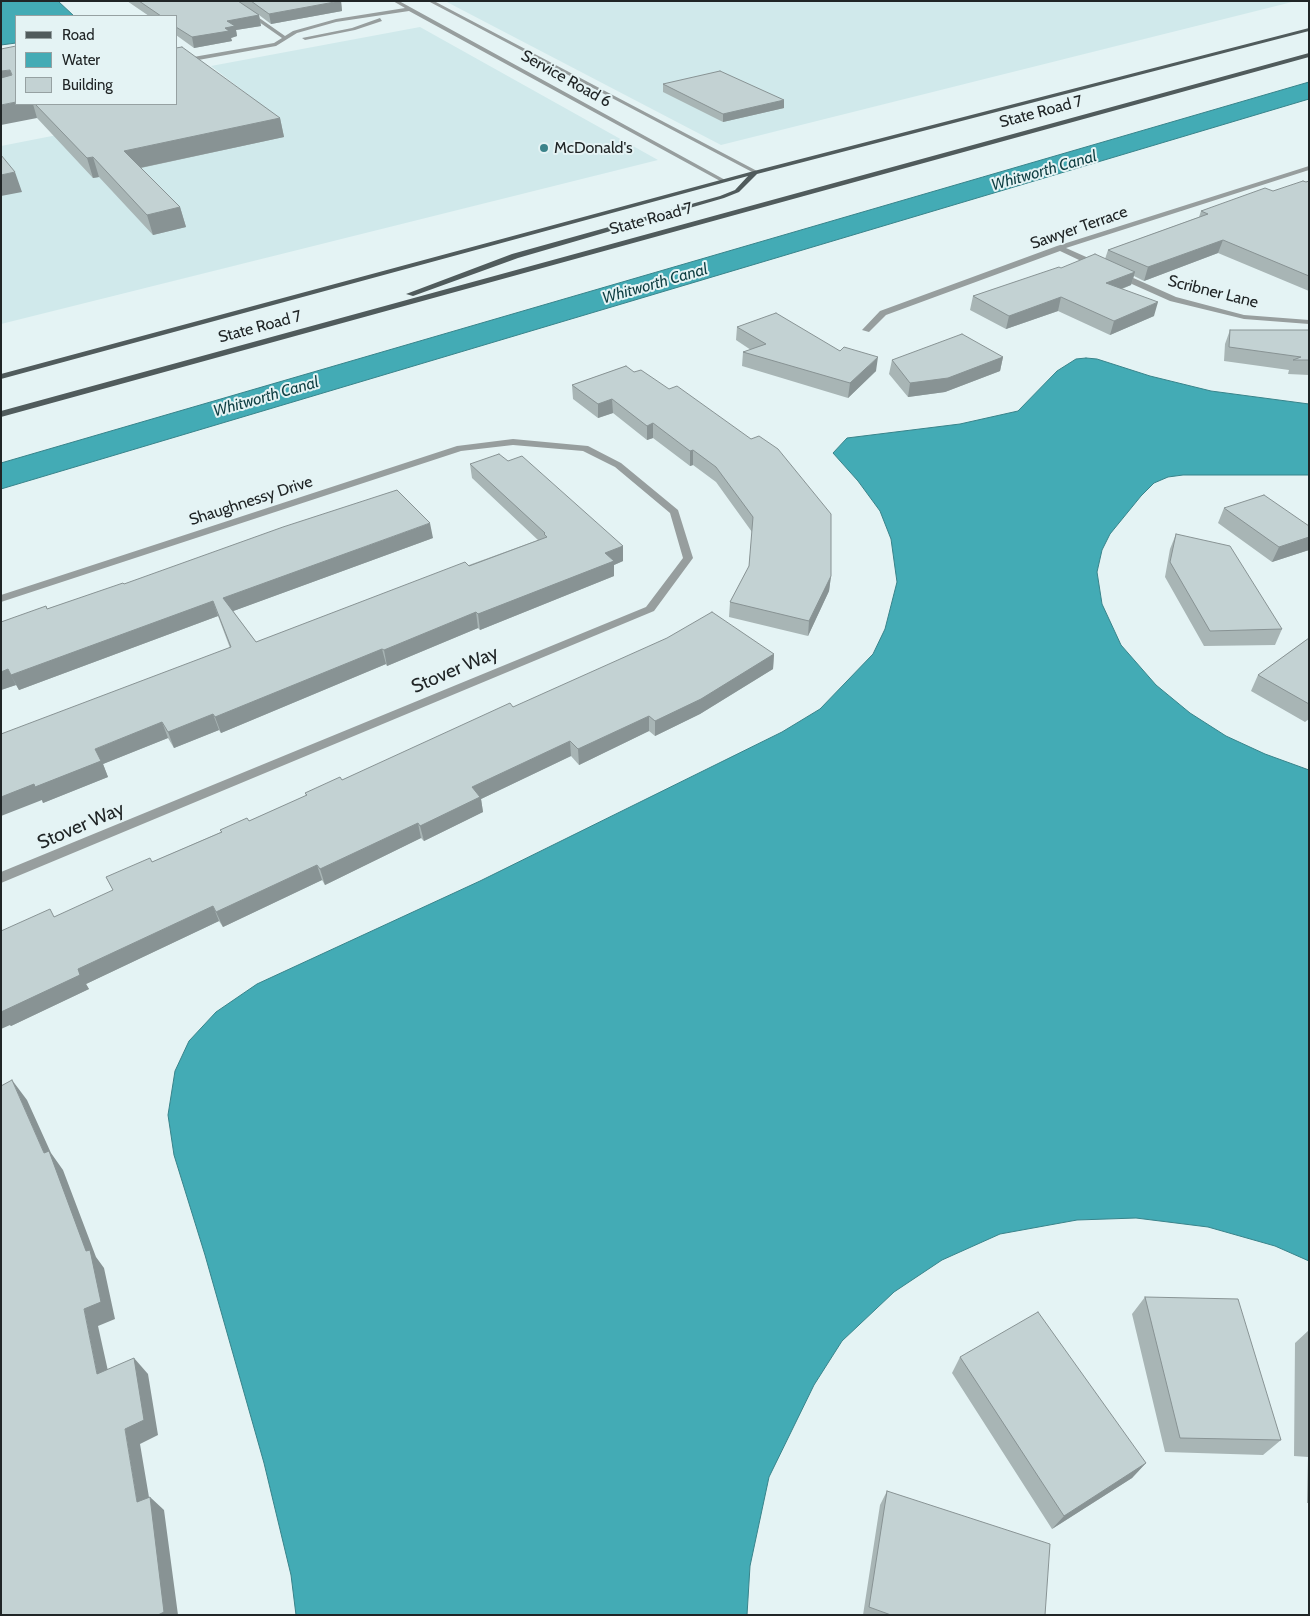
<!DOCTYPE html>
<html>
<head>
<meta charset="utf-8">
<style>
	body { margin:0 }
	#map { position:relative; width:1310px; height:1616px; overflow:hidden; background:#e4f3f4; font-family:Cabin,sans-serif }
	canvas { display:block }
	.frame { position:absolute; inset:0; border:2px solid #202526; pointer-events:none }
	.legend { position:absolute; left:15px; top:15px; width:162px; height:90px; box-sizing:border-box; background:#e4f3f4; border:1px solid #96a1a2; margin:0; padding:6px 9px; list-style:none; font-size:15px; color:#202526 }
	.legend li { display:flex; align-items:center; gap:10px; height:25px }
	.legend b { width:25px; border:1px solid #96a1a2 }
</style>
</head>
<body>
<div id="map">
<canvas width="1310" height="1616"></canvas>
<div class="frame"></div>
<ul class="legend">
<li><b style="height:6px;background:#505b5c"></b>Road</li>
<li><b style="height:14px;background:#43abb5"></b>Water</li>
<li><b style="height:14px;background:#c3d2d3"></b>Building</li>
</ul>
</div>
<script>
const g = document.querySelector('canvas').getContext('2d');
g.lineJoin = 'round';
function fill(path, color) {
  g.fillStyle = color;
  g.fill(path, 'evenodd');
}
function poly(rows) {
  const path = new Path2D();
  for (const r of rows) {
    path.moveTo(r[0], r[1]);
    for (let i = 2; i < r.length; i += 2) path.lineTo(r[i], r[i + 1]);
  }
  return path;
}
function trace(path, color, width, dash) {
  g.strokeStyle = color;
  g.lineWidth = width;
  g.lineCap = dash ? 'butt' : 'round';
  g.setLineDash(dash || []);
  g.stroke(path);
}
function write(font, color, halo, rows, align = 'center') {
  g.font = font + ' Cabin,sans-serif';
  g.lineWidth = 4;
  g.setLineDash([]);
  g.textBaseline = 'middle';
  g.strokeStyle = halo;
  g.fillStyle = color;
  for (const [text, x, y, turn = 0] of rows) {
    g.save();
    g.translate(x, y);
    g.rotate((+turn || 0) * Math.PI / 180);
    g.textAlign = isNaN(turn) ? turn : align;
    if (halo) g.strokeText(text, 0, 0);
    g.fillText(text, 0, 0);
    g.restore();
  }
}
const built = poly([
	[445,1,1296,1,721,145],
	[420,27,658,160,1,324,1,146,251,97,211,66]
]);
const water = poly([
	[1,1,58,1,74,16,16,16,16,43,1,45,1,1],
	[1309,82,1309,99,1,489,1,463,1309,82],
	[1086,358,1097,359,1150,376,1211,391,1309,404,1309,475,1183,475,1168,477,1154,483,1141,496,1110,534,1102,550,1097,572,1102,604,1121,645,1156,685,1190,713,1226,736,1265,754,1309,770,1309,1261,1275,1246,1208,1227,1136,1218,1077,1220,1000,1234,942,1260,894,1292,842,1341,814,1385,769,1477,750,1566,747,1615,296,1615,291,1575,264,1463,205,1255,174,1155,168,1115,175,1071,189,1041,216,1012,257,984,480,881,782,732,820,709,873,654,885,629,897,582,891,539,880,511,858,481,833,453,847,438,960,424,1018,411,1057,371,1076,359,1086,358]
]);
const minor = poly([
	[229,1,235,1,285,36,293,31,336,19,405,8,393,1,399,1,727,181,722,182,409,11,336,22,297,33,276,46,176,64,176,60,274,43,282,38,229,1],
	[428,1,434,1,759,172,754,173,428,1],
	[380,18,382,21,355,30,305,40,302,38,352,28,380,18],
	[1309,166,1309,170,1066,248,1102,264,1102,268,1096,268,1060,251,886,315,869,332,862,330,880,311,1057,246,1309,166],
	[1114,272,1120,272,1176,297,1244,315,1309,320,1309,324,1244,319,1170,301,1114,276,1114,272],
	[513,439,588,446,621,463,678,510,693,558,654,611,1,883,1,872,646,607,683,558,670,513,615,467,583,451,513,445,461,451,1,602,1,595,457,446,513,439]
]);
const primary = poly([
	[1309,28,1309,31,757,174,739,192,724,198,518,258,413,296,406,294,512,254,720,196,735,190,748,176,1,379,1,374,754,171,1309,28],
	[1309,53,1309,57,1,417,1,411,1309,53]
]);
const wall = poly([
	[127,1,341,1,342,11,271,24,259,15,261,26,236,30,237,36,231,38,232,41,194,48,176,35,176,16,149,16],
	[663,84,784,100,784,108,723,122,663,92],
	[16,104,176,104,280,118,284,137,141,168,180,207,186,227,153,235,99,177,93,178,37,118],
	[1309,181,1309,291,1218,253,1144,281,1134,276,1131,285,1122,289,1154,316,1110,335,1058,311,1006,329,970,310,973,296,1061,268,1105,259,1108,250,1199,217,1201,211],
	[737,327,840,351,876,371,848,398,742,366,743,352,751,350,736,340],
	[1230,330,1309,330,1309,375,1288,374,1289,370,1224,361,1225,344],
	[1003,357,1000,371,945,392,908,397,889,374,892,360],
	[626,366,831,576,829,591,808,636,729,617,730,602,749,566,752,532,716,482,693,465,690,466,653,438,647,440,613,413,598,418,573,399,572,385],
	[508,461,623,546,623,561,614,565,614,576,480,630,478,628,387,666,386,664,221,733,219,730,174,748,168,738,103,764,108,777,43,803,42,800,230,648,218,616,19,690,16,685,1,690,1,622,47,609,124,584,433,538,233,611,256,642,538,540,472,478,470,464],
	[1224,508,1309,526,1309,550,1272,562,1218,523],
	[1176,534,1282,629,1275,645,1204,646,1165,577,1170,549],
	[1309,638,1309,719,1305,722,1251,691,1258,675],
	[774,654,773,669,700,714,655,736,649,731,579,765,571,756,481,799,483,812,424,841,421,838,325,885,322,880,223,927,219,921,86,984,89,989,11,1026,10,1025,113,890,106,877,152,862,221,832,220,830,249,821,306,796,305,793,342,780,513,707],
	[1145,1297,1281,1440,1263,1455,1165,1452,1132,1314],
	[1309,1330,1309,1503,1307,1503,1308,1457,1294,1456,1295,1343],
	[960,1357,1146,1463,1132,1478,1052,1529,952,1373],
	[887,1491,1045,1615,863,1615,880,1505]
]);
const shadedWall = poly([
	[341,1,342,11,271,24,269,14],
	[259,15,261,26,236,30,237,36,231,38,232,41,194,48,192,37,225,28,227,21],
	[10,70,16,87,1,90,1,71],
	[784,100,784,108,723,122,723,114],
	[16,102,16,104,33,104,37,118,1,125,1,105],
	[280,118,284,137,130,170,124,151],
	[93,157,99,177,93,178,87,158],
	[15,172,22,192,1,196,1,175],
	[180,207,186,227,153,235,147,215],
	[1223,240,1218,253,1144,281,1148,267],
	[1135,272,1131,285,1102,296,1106,283],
	[1061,297,1058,311,1006,329,1009,316],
	[1158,302,1154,316,1110,335,1114,321],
	[878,357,876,371,848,398,850,383],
	[1003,357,1000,371,945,392,908,397,910,383],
	[612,399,613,413,598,418,598,404],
	[653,423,653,438,647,440,647,426],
	[693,450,693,465,690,466,690,451],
	[430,523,433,538,228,613,223,598],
	[1309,537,1309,550,1272,562,1279,547],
	[623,546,623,561,614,565,614,576,480,630,478,614,605,553],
	[831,576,829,591,808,636,809,621],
	[213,601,218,616,19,690,11,675],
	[476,612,478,628,387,666,384,650],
	[382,649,386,664,221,733,215,717],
	[774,654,773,669,700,714,655,736,655,721],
	[8,669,16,685,1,690,1,672],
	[213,714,219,730,174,748,168,732],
	[649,716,649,731,579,765,578,749],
	[162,722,168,738,103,764,108,777,43,803,42,800,1,816,1,797,95,749],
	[570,741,571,756,481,799,483,812,424,841,420,826,472,787],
	[418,823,421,838,325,885,320,869],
	[317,865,322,880,223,927,216,912],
	[213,906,219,921,86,984,89,989,11,1026,10,1025,1,1029,1,1011,78,969],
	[12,1080,27,1100,51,1153,63,1170,96,1257,104,1268,115,1319,98,1326,112,1389,97,1374,84,1309,86,1251,44,1153],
	[134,1358,148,1374,158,1435,140,1444,152,1515,137,1502,125,1429],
	[1146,1463,1132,1478,1052,1529,1064,1516],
	[150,1497,164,1510,178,1615,158,1615]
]);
const building = poly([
	[139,1,238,1,259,15,227,21,235,26,225,28,229,31,192,37,176,27,176,16,161,16,139,1],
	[251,1,340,1,269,14,251,1],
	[16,46,16,102,1,105,1,78,12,75,10,70,1,71,1,49,16,46],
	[182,47,280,118,124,151,180,207,147,215,93,157,87,158,35,104,176,104,176,48,182,47],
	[720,71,784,100,723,114,663,84,720,71],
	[1,155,15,172,1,175,1,155],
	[1303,181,1306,182,1309,181,1309,276,1223,240,1148,267,1108,250,1208,214,1201,211,1265,188,1273,191,1303,181],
	[1095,254,1135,272,1106,283,1158,302,1114,321,1061,297,1009,316,973,296,1059,267,1061,268,1095,254],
	[776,313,840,351,844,347,878,357,850,383,743,352,766,344,737,327,776,313],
	[1230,330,1309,330,1309,360,1293,360,1301,357,1229,347,1230,330],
	[962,334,1003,357,948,378,910,383,892,360,962,334],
	[626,366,634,372,641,370,669,389,677,386,751,439,759,436,778,449,831,514,831,576,809,621,730,602,749,566,753,517,716,467,693,450,690,451,653,423,647,426,612,399,598,404,572,385,626,366],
	[499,454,508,461,522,456,623,546,605,553,614,561,478,614,476,612,384,650,382,649,215,717,213,714,168,732,162,722,95,749,101,761,35,787,34,784,1,797,1,734,231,647,213,601,11,675,8,669,1,672,1,622,46,606,47,609,123,583,124,584,283,527,397,490,430,523,223,598,256,642,465,562,469,566,547,537,544,534,545,533,470,464,499,454],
	[1264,495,1309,526,1309,537,1279,547,1224,508,1264,495],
	[1176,534,1230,546,1282,629,1210,631,1170,562,1176,534],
	[712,612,774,654,701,699,655,721,649,716,578,749,570,741,472,787,480,797,420,826,418,823,320,869,317,865,216,912,213,906,78,969,80,975,1,1012,1,931,50,909,54,917,113,890,106,877,150,858,152,862,222,832,220,830,247,818,249,821,307,795,305,793,340,777,342,780,510,703,513,707,667,638,712,612],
	[1309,638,1309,704,1258,675,1309,638],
	[12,1080,44,1153,49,1151,86,1251,90,1250,101,1302,84,1309,97,1374,134,1358,144,1420,125,1429,137,1502,150,1497,164,1612,158,1615,1,1615,1,1086,12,1080],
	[1145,1297,1238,1299,1281,1440,1180,1438,1145,1297],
	[1038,1312,1146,1463,1064,1516,960,1357,1038,1312],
	[887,1491,1050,1544,1045,1615,891,1615,869,1607,887,1491]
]);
const markers = [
	[544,148,5,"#3b838a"]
];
const farStreetnames = [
	["Service Road 6",566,79,29],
	["State Road 7",1041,112,-15],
	["State Road 7",651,219,-15],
	["Sawyer Terrace",1079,228,-19],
	["Scribner Lane",1213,292,14],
	["State Road 7",260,327,-15],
	["Shaughnessy Drive",251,501,-18]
];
const farPoinames = [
	["McDonald's",554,148]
];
const farWaternames = [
	["Whitworth Canal",1044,171,-16],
	["Whitworth Canal",655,284,-16],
	["Whitworth Canal",266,397,-16]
];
const streetNames = [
	["Stover Way",455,670,-23],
	["Stover Way",81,826,-23]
];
fill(built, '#d0e9eb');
fill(water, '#43abb5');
trace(water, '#38838a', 1);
fill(minor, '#979e9e');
fill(primary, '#505b5c');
fill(wall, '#a8b5b5');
fill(shadedWall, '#889394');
fill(building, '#c3d2d3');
trace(building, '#889394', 1);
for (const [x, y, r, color] of markers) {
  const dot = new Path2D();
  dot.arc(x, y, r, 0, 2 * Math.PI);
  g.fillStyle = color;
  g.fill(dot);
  trace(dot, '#e4f3f4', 2);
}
write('16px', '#202526', '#e4f3f4', farStreetnames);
write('16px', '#202526', '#e4f3f4', farPoinames, 'left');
write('italic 16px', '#0f3f43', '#e4f3f4', farWaternames);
write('19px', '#202526', '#e4f3f4', streetNames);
</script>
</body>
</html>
